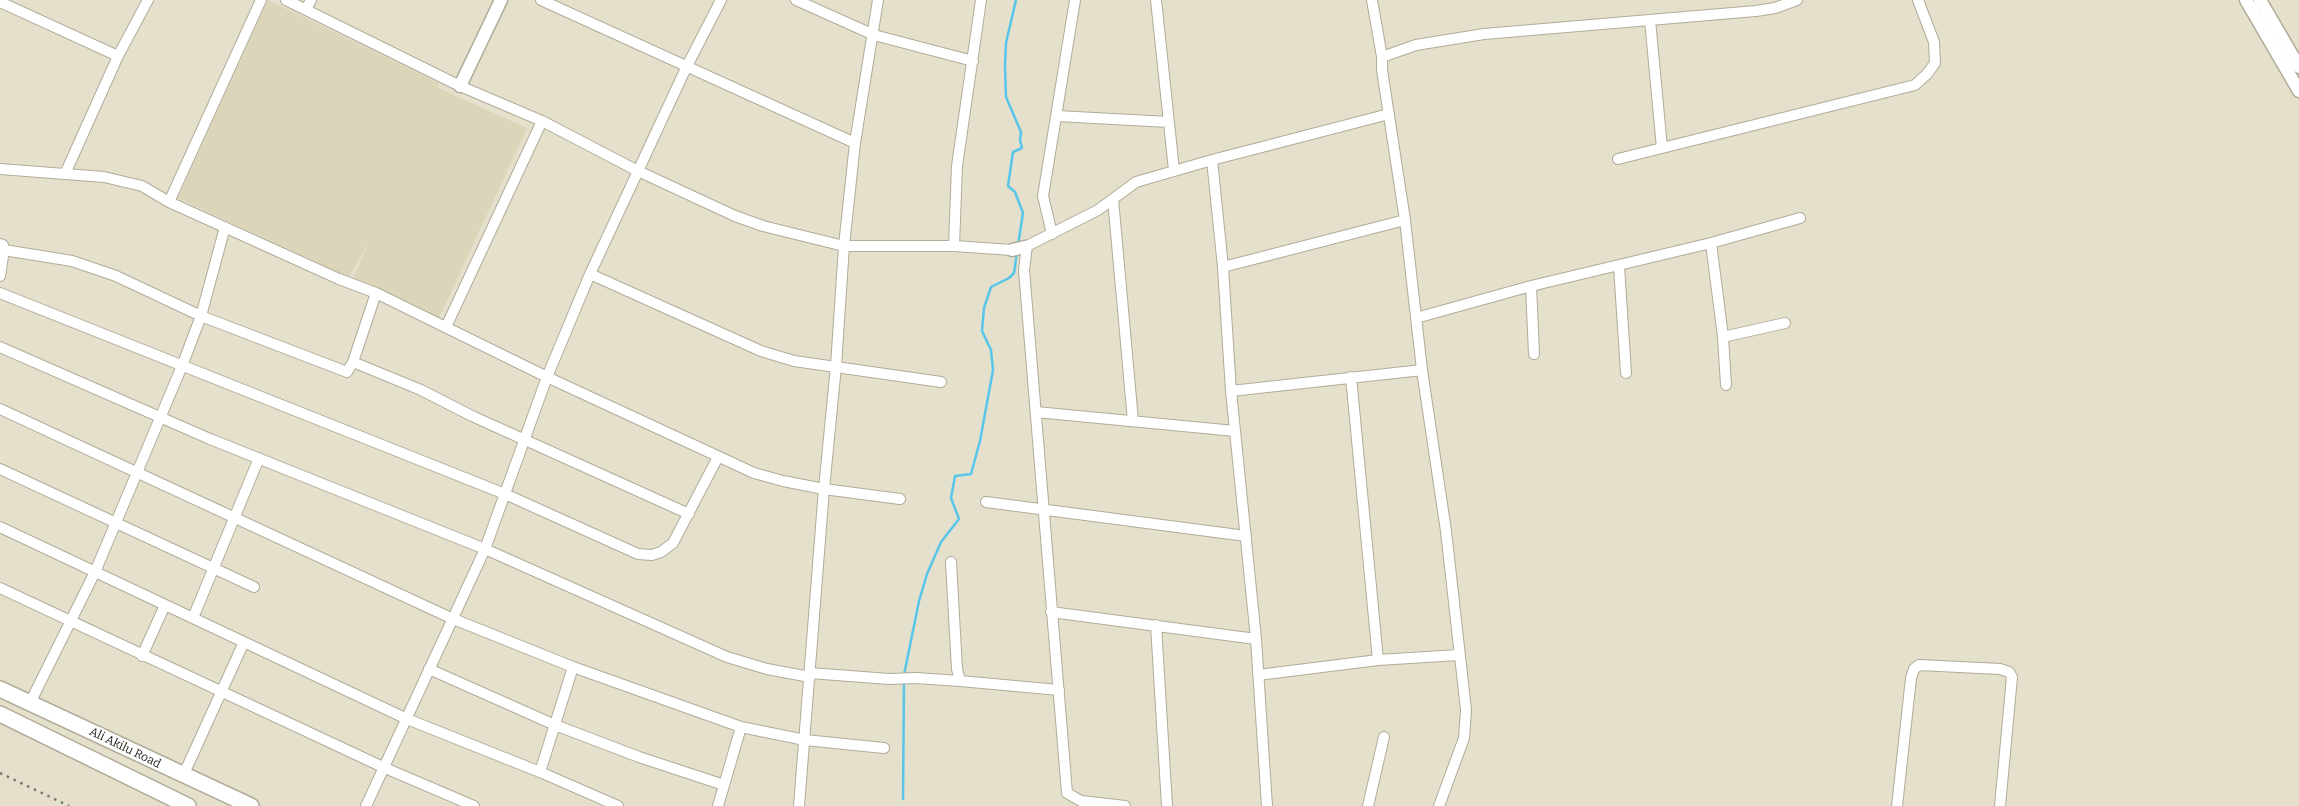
<!DOCTYPE html>
<html>
<head>
<meta charset="utf-8">
<style>
	body { margin:0 }
	canvas { display:block; background:#e4e0cc }
</style>
</head>
<body>
<canvas width="2299" height="806"></canvas>
<script>
const g = document.querySelector('canvas').getContext('2d');
g.lineJoin = 'round';
function fill(path, color) {
  g.fillStyle = color;
  g.fill(path, 'evenodd');
}
function poly(rows) {
  const path = new Path2D();
  for (const r of rows) {
    path.moveTo(r[0], r[1]);
    for (let i = 2; i < r.length; i += 2) path.lineTo(r[i], r[i + 1]);
  }
  return path;
}
function trace(path, color, width, dash) {
  g.strokeStyle = color;
  g.lineWidth = width;
  g.lineCap = dash ? 'butt' : 'round';
  g.setLineDash(dash || []);
  g.stroke(path);
}
function write(font, color, halo, rows, align = 'center') {
  g.font = font + ' Bitter,serif';
  g.lineWidth = 4;
  g.setLineDash([]);
  g.textBaseline = 'middle';
  g.strokeStyle = halo;
  g.fillStyle = color;
  for (const [text, x, y, turn = 0] of rows) {
    g.save();
    g.translate(x, y);
    g.rotate((+turn || 0) * Math.PI / 180);
    g.textAlign = isNaN(turn) ? turn : align;
    if (halo) g.strokeText(text, 0, 0);
    g.fillText(text, 0, 0);
    g.restore();
  }
}
const built = poly([
	[268,0,439,83,438,88,527,128,438,320,352,281,370,240,349,277,178,198]
]);
const stream = poly([
	[1016,0,1006,43,1005,66,1006,97,1021,132,1020,140,1022,148,1013,152,1008,186,1015,192,1023,213,1018,245],
	[904,675,919,601,927,574,941,542,959,519,951,498,955,476,971,474,980,441,993,370,991,350,982,331,984,308,991,287,1009,278,1014,273,1017,252],
	[903,799,904,680]
]);
const minor = poly([
	[286,0,460,86,542,121,638,171,735,216,763,226,844,246,954,246,1012,250],
	[541,0,855,143],
	[796,0,874,35,973,61],
	[1156,0,1174,170],
	[1372,0,1382,57,1382,70,1405,220,1422,370,1446,531,1466,710,1464,738,1439,806],
	[0,2,118,56],
	[306,9,311,0],
	[1650,20,1662,148],
	[1382,57,1416,45,1484,34,1756,11,1775,8,1797,0],
	[1057,116,1169,122],
	[1618,159,1915,85,1927,74,1935,63,1934,42,1918,0],
	[1212,160,1223,267,1231,391,1256,639,1267,806],
	[0,169,104,177,142,186,169,202,339,279,376,293,547,377,754,473,783,481,824,489,900,499],
	[65,174,118,56,148,0],
	[1113,199,1133,421],
	[169,202,261,0],
	[1052,234,1043,196,1075,0],
	[1711,243,1723,337,1726,385],
	[0,244,3,245,4,250,0,276],
	[954,246,957,166,981,0],
	[1027,246,1024,270,1067,793,1081,801,1125,806],
	[1025,247,1098,210,1136,182,1212,160,1389,114],
	[4,250,72,261,116,276,201,316,347,372,353,362],
	[1619,266,1626,373],
	[1223,267,1405,220],
	[590,274,761,351,794,361,941,382],
	[1531,286,1534,354],
	[0,293,505,494,638,554,652,555,661,552,673,543,718,457],
	[376,293,353,362,421,390,472,416,689,514],
	[1416,318,1531,286,1711,243,1800,218],
	[446,327,542,121],
	[1723,337,1785,323],
	[0,347,210,439,485,549,727,657,767,669,810,677],
	[1351,377,1378,660],
	[1231,391,1422,370],
	[0,409,451,618,573,667,741,727,805,740,884,748],
	[1036,412,1235,431],
	[0,469,254,587],
	[986,502,1246,536],
	[0,527,407,719,540,772,618,806],
	[951,562,957,669,960,681],
	[0,588,385,768,474,806],
	[1051,612,1256,639],
	[193,618,259,458],
	[1156,625,1167,806],
	[142,656,165,605],
	[429,669,555,725,639,757,724,785],
	[810,673,889,679,916,678,960,681,1059,690],
	[1258,675,1378,660,1458,655],
	[30,703,95,572,182,366,201,316,225,227],
	[540,772,573,667],
	[183,776,244,642],
	[366,806,485,549,547,377,590,274,686,68,721,0],
	[718,806,741,727],
	[799,806,824,489,836,366,844,246,855,143,878,0],
	[1368,806,1384,737],
	[1897,806,1911,678,1914,669,1919,665,2000,669,2009,672,2012,677,2000,806]
]);
const tertiary = poly([
	[2246,0,2299,91],
	[2260,0,2299,67],
	[460,86,501,0],
	[1012,250,1025,247]
]);
const primary = poly([
	[0,689,251,806],
	[0,714,188,806]
]);
const rail = poly([
	[0,773,69,806]
]);
const streetNames = [
	["Ali Akilu Road",125,748,26]
];
fill(built, '#dbd5ba');
trace(stream, '#58c5e9', 2.5);
trace(minor, '#b1ac99', 12);
trace(tertiary, '#b1ac99', 15);
trace(primary, '#b1ac99', 18);
trace(minor, '#fff', 10);
trace(tertiary, '#fff', 12);
trace(primary, '#fff', 15);
trace(rail, '#7c796c', 2.5, [2.5, 5]);
write('12px', '#201e17', '#fff', streetNames);
</script>
</body>
</html>
